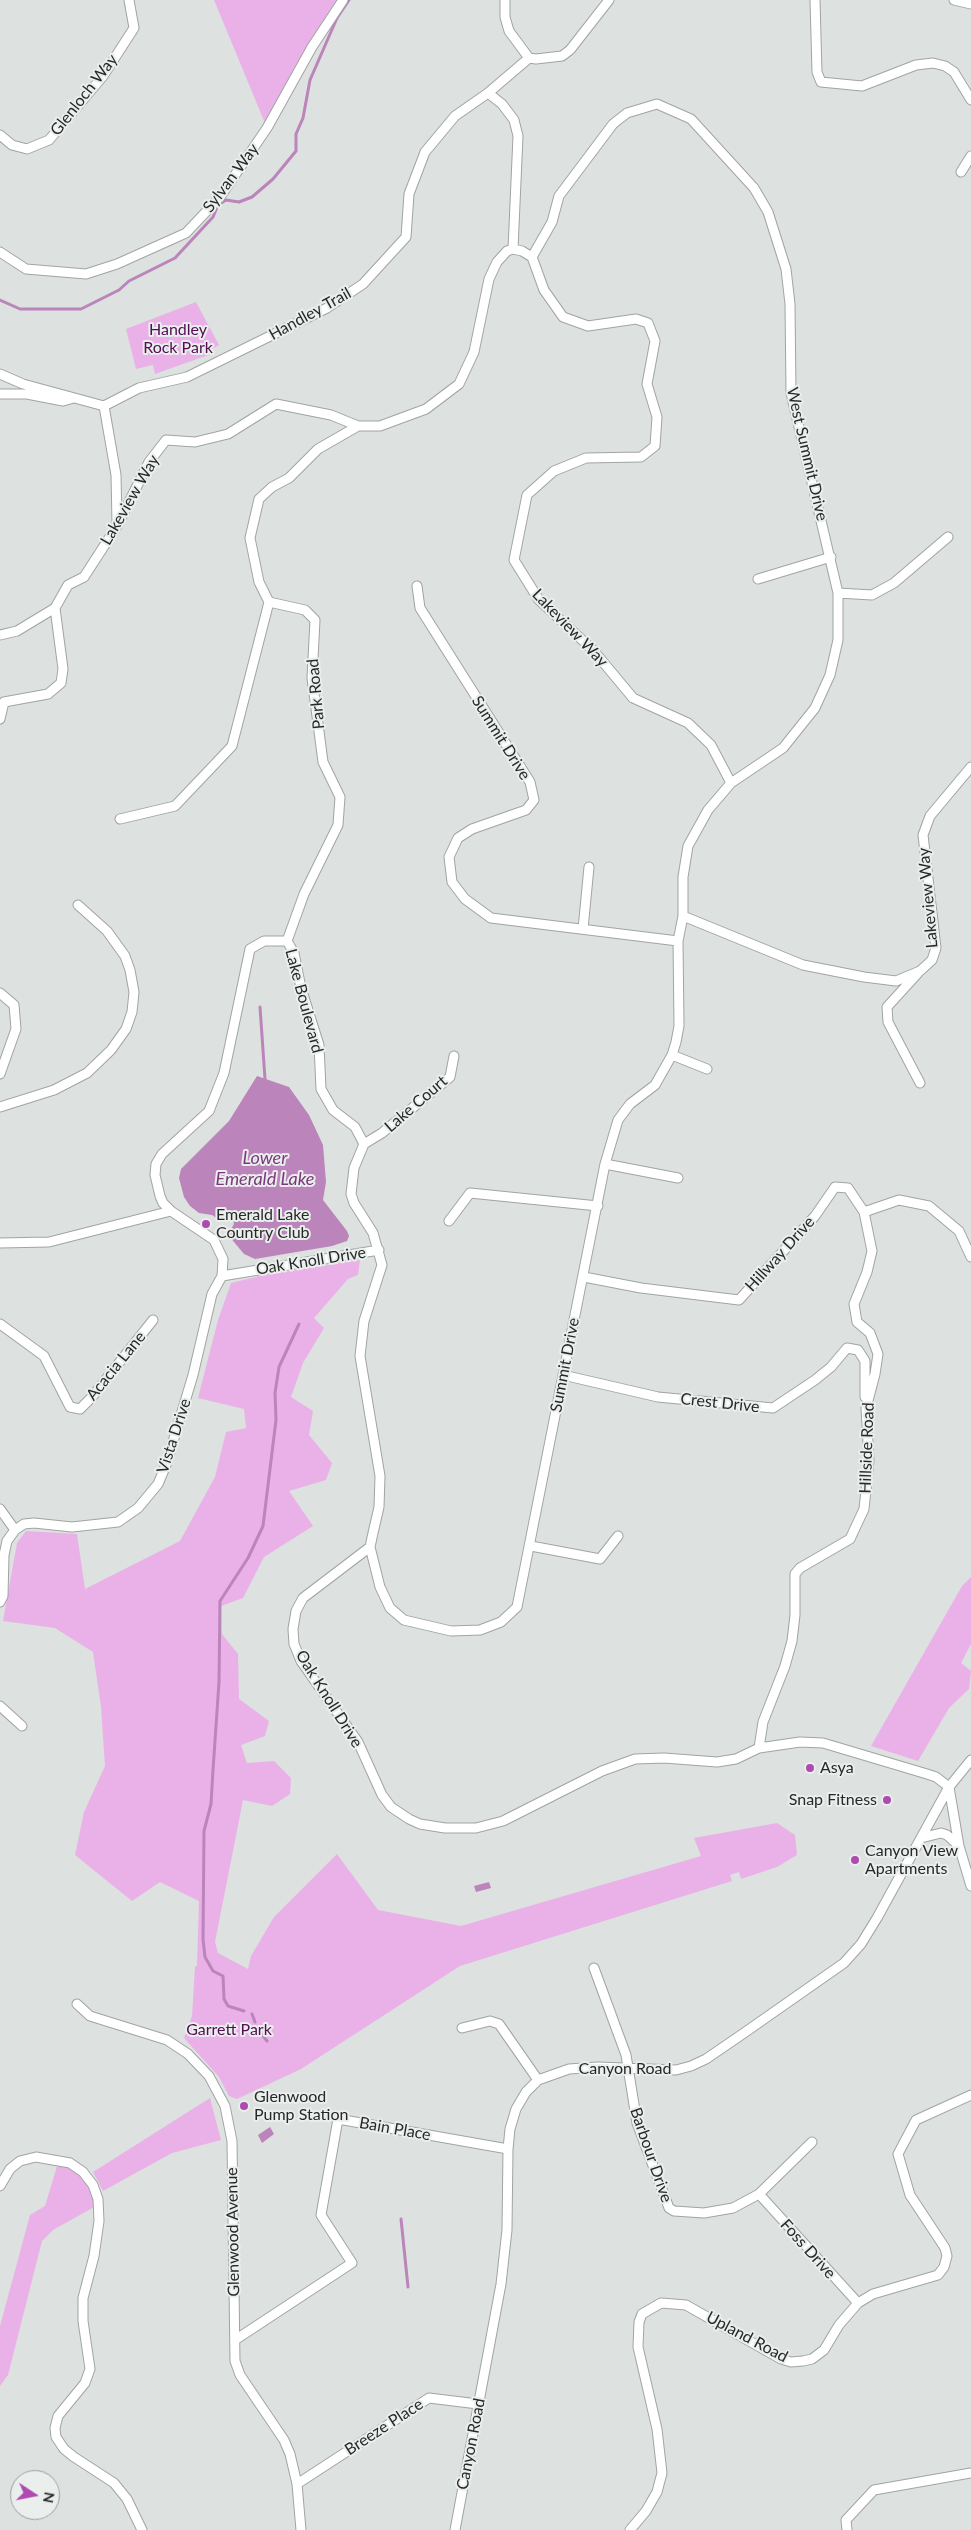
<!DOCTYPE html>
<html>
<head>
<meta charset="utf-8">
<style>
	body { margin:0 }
	#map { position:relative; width:971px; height:2530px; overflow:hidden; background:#dde1df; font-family:Lato,sans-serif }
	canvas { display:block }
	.north { position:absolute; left:10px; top:2470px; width:50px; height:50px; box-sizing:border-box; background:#eaeeec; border:1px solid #9c9f9e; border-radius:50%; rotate:101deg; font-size:14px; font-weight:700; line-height:20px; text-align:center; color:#272928 }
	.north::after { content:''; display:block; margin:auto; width:18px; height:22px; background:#ae4ab0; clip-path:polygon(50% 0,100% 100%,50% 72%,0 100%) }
</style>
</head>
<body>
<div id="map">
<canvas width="971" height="2530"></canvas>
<div class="north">N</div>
</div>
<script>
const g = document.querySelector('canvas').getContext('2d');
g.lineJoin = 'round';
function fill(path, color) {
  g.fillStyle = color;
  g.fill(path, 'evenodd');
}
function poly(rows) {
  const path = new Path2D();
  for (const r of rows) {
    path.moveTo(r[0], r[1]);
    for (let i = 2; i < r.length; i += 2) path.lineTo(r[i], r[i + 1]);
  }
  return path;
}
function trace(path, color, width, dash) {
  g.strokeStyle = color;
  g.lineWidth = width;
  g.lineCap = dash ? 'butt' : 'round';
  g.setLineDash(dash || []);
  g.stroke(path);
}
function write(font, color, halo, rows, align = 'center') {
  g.font = font + ' Lato,sans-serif';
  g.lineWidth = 4;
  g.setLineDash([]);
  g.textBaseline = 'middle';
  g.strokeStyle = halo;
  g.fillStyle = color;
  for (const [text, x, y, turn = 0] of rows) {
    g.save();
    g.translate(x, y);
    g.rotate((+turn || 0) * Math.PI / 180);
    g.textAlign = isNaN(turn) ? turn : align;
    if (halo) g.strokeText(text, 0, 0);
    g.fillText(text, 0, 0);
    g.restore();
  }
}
const green = poly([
	[214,0,343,0,267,128],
	[196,302,219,345,212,349,211,354,155,374,153,365,136,369,126,329],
	[360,1260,358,1275,348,1279,314,1318,324,1328,303,1363,291,1397,313,1411,309,1435,332,1463,326,1480,289,1491,313,1526,264,1557,243,1598,221,1606,222,1634,238,1654,239,1699,269,1721,265,1736,241,1745,247,1763,274,1761,291,1778,290,1794,272,1806,243,1800,215,1942,218,1953,248,1969,251,1956,274,1917,337,1854,378,1910,461,1926,701,1856,694,1838,777,1823,795,1835,797,1855,777,1867,741,1879,739,1872,730,1875,732,1881,460,1966,301,2069,237,2099,229,2096,219,2077,184,2038,192,2016,195,1967,197,1965,199,1901,160,1882,132,1901,75,1855,84,1812,105,1766,101,1707,93,1652,55,1628,3,1621,17,1543,26,1531,77,1534,85,1589,180,1541,215,1477,226,1432,246,1428,244,1409,198,1398,218,1320,231,1283,264,1275],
	[971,1577,971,1644,961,1663,971,1671,969,1689,949,1708,918,1761,871,1746,962,1586],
	[210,2098,221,2140,172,2153,103,2191,93,2172],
	[58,2163,73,2170,84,2179,91,2187,96,2206,53,2230,42,2241,8,2375,0,2386,0,2326,30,2215,45,2206]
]);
const water = poly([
	[257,1076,289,1087,309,1115,323,1145,326,1182,323,1200,347,1231,349,1236,347,1241,332,1246,255,1259,244,1254,229,1236,230,1231,234,1224,232,1217,228,1216,221,1221,212,1215,199,1213,190,1206,184,1197,179,1178,181,1169,229,1121],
	[489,1882,491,1888,476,1892,474,1886],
	[270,2127,274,2134,262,2143,258,2135]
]);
const stream = poly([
	[0,300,20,309,81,309,119,290,129,281,175,258,213,217,218,205,226,200,239,202,252,197,273,179,296,151,296,134,303,118,310,80,337,18,349,0],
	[260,1007,265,1079],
	[244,2011,228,2006,224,1999,223,1976,213,1971,205,1957,203,1939,204,1831,211,1804,213,1770,219,1682,220,1601,248,1558,263,1526,276,1420,275,1393,279,1367,299,1324],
	[252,2014,255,2022],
	[257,2028,267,2041],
	[401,2219,408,2287]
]);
const street = poly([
	[505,0,505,17,509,31,529,58,536,59,562,56,570,50,609,0],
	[815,0,817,72,821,82,862,86,916,65,933,63,945,66,954,72,971,100],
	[954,0,971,4],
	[488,93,529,58],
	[0,135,12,145,27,149,49,140,103,76,134,28,129,0],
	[961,172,971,156],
	[0,252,26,269,86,274,117,264,186,233,220,197,267,128,312,47,343,0],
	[0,374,23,384,104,406,116,475,117,523],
	[0,394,27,394,63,401,74,398],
	[104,406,139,388,187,377,327,308,363,284,406,237,409,194,425,152,455,116,488,93,502,104,514,120,518,136,513,249],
	[758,579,831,557],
	[417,586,420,608,530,782,534,800,526,810,472,829,458,838,449,857,452,882,465,899,491,918,678,941],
	[838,593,872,595,894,583,948,537],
	[269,602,259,582,250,538,259,499,272,487,289,478,318,449,358,426],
	[0,635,17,631,55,608],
	[0,719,4,702,48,694,61,683,63,669,55,608,68,585,84,577,117,526,149,462,166,440,195,442,228,434,276,404,331,415,358,426,380,426,426,409,459,384,474,352,489,279,497,262,507,251,513,249,522,251,532,257,544,290,563,317,588,326,636,319,648,323,655,341,647,384,657,417,655,446,641,457,586,458,554,471,527,495,514,560,539,600,593,650,633,698,688,723,711,745,731,783],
	[120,819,175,806,232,746,269,602,305,610,315,620,312,678,323,762,340,797,338,825,304,894,287,941],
	[683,916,803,965,864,977,896,981,920,971,932,960,936,948,923,835,930,816,971,767],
	[583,929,589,867],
	[918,973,887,1007,888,1022,920,1083],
	[0,993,14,1005,16,1029,0,1074],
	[672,1055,707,1069],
	[0,1107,54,1090,87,1073,111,1050,126,1029,132,1012,134,992,130,970,125,956,107,931,78,905],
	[364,1144,382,1133,450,1077,454,1056],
	[605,1164,678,1178],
	[171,1211,163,1203,160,1196,155,1175,156,1164,162,1154,209,1111,224,1073,250,949,264,941,287,941,294,953,301,988,319,1045,321,1089,333,1110,355,1127,364,1144,354,1168,351,1194,354,1203,373,1233,382,1265,364,1321,360,1356,380,1476,379,1507,373,1533,370,1547,303,1598,296,1611,293,1629,294,1644,301,1661,358,1742,382,1795,391,1807,409,1819,420,1824,445,1828,476,1828,503,1821,602,1771,635,1759,664,1758,717,1762,736,1759,759,1748,800,1742,823,1743,927,1774,936,1777,949,1787,959,1846,971,1886],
	[864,1212,899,1200,929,1206,959,1231,971,1257],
	[449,1221,470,1193,598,1206],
	[0,1243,49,1242,171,1211,214,1240,223,1259,222,1276,379,1250],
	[584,1277,641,1288,739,1300,815,1216,835,1187,848,1188,864,1212,872,1251,867,1272,854,1304,857,1322,870,1333,878,1354,875,1374,866,1408,869,1461,864,1509,850,1539,800,1568,795,1574,795,1615,792,1641,785,1666,763,1722,759,1748],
	[0,1324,44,1356,70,1407,80,1409,92,1397,153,1320],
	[563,1375,658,1397,773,1408,815,1380,831,1367,847,1348,858,1350,865,1361,865,1397],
	[0,1509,15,1530],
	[531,1546,600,1559,618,1536],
	[370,1547,380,1587,390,1608,404,1620,451,1631,480,1630,501,1622,517,1607,605,1164,618,1120,630,1104,655,1085,672,1055,676,1042,679,1026,678,941,683,916,683,877,688,846,708,810,731,783,783,748,815,708,830,675,838,640,838,593,791,393,790,304,786,269,768,212,754,188,691,119,657,104,627,113,613,124,559,196,552,222,532,257],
	[0,1602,3,1596,4,1555,7,1541,15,1530,24,1524,34,1523,72,1527,118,1522,138,1508,158,1484,166,1465,193,1375,212,1294,222,1276],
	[0,1706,22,1726],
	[921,1838,941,1833,947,1835,959,1846],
	[594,1968,626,2055,637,2123,669,2208,674,2211,704,2213,733,2208,759,2194,812,2142],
	[77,2004,90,2016,167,2040,188,2054,209,2076,225,2106,232,2141,235,2361,240,2375,284,2440,290,2454,297,2484,301,2530],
	[462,2028,490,2021,499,2024,538,2080],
	[0,2186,10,2169,20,2161,36,2157,70,2163,83,2172,93,2185,98,2199,99,2221,94,2256,83,2298,83,2321,90,2369,85,2383,58,2416,55,2428,56,2437,64,2449,74,2457,114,2483,127,2499,142,2530],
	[759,2194,858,2303],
	[235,2340,352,2263,321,2215,338,2119,508,2149],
	[297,2484,429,2398,478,2404],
	[455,2530,501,2284,507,2230,508,2149,510,2129,516,2109,526,2092,538,2080,569,2069,598,2067,676,2070,691,2066,706,2059,744,2033,844,1963,861,1944,877,1918,949,1787,971,1760],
	[630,2530,646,2511,657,2492,662,2473,657,2429,638,2347,639,2322,642,2314,661,2303,686,2305,781,2359,791,2362,803,2361,812,2359,824,2350,839,2325,858,2303,873,2294,938,2275,944,2267,947,2256,945,2248,910,2195,898,2154,916,2120,971,2095],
	[847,2530,846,2520,874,2490,971,2473]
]);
const markers = [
	[206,1224,5,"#ae4ab0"],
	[810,1768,5,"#ae4ab0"],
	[887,1800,5,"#ae4ab0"],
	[855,1860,5,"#ae4ab0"],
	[244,2106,5,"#ae4ab0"]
];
const streetNames = [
	["Glenloch Way",84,95,-52],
	["Sylvan Way",231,178,-53],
	["Handley Trail",310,314,-29],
	["West Summit Drive",807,454,77],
	["Lakeview Way",130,500,-60],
	["Lakeview Way",570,628,46],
	["Park Road",316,694,-95],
	["Summit Drive",501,738,58],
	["Lakeview Way",928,898,-95],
	["Lake Boulevard",304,1001,75],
	["Lake Court",416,1104,-41],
	["Hillway Drive",780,1254,-48],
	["Oak Knoll Drive",311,1261,-9],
	["Summit Drive",565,1365,-79],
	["Acacia Lane",116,1366,-51],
	["Crest Drive",720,1403,6],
	["Vista Drive",174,1436,-72],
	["Hillside Road",867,1448,-88],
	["Oak Knoll Drive",329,1699,58],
	["Canyon Road",625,2069],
	["Bain Place",395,2129,10],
	["Barbour Drive",651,2155,71],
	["Glenwood Avenue",233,2232,-91],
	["Foss Drive",808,2249,48],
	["Upland Road",747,2337,28],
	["Breeze Place",384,2427,-33],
	["Canyon Road",471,2444,-79]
];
const parkNames = [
	["Handley",178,330],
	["Rock Park",178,348],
	["Garrett Park",229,2030]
];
const poiNames = [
	["Emerald Lake",216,1215],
	["Country Club",216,1233],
	["Asya",820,1768],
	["Snap Fitness",877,1800,"right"],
	["Canyon View",865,1851],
	["Apartments",865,1869],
	["Glenwood",254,2097],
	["Pump Station",254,2115]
];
const waterNames = [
	["Lower",265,1158],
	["Emerald Lake",265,1179]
];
fill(green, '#eab1e9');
fill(water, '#bb84bb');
trace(stream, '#bb84bb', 3);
trace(street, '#a0a4a2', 11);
trace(street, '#fff', 9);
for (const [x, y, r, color] of markers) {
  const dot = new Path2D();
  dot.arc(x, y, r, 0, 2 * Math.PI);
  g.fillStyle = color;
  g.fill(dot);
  trace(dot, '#eaeeec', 2);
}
write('16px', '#272928', '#eaeeec', streetNames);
write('16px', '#520d54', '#eaeeec', parkNames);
write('16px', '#272928', '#eaeeec', poiNames, 'left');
write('italic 18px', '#7b377c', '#eaeeec', waterNames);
</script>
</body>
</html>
